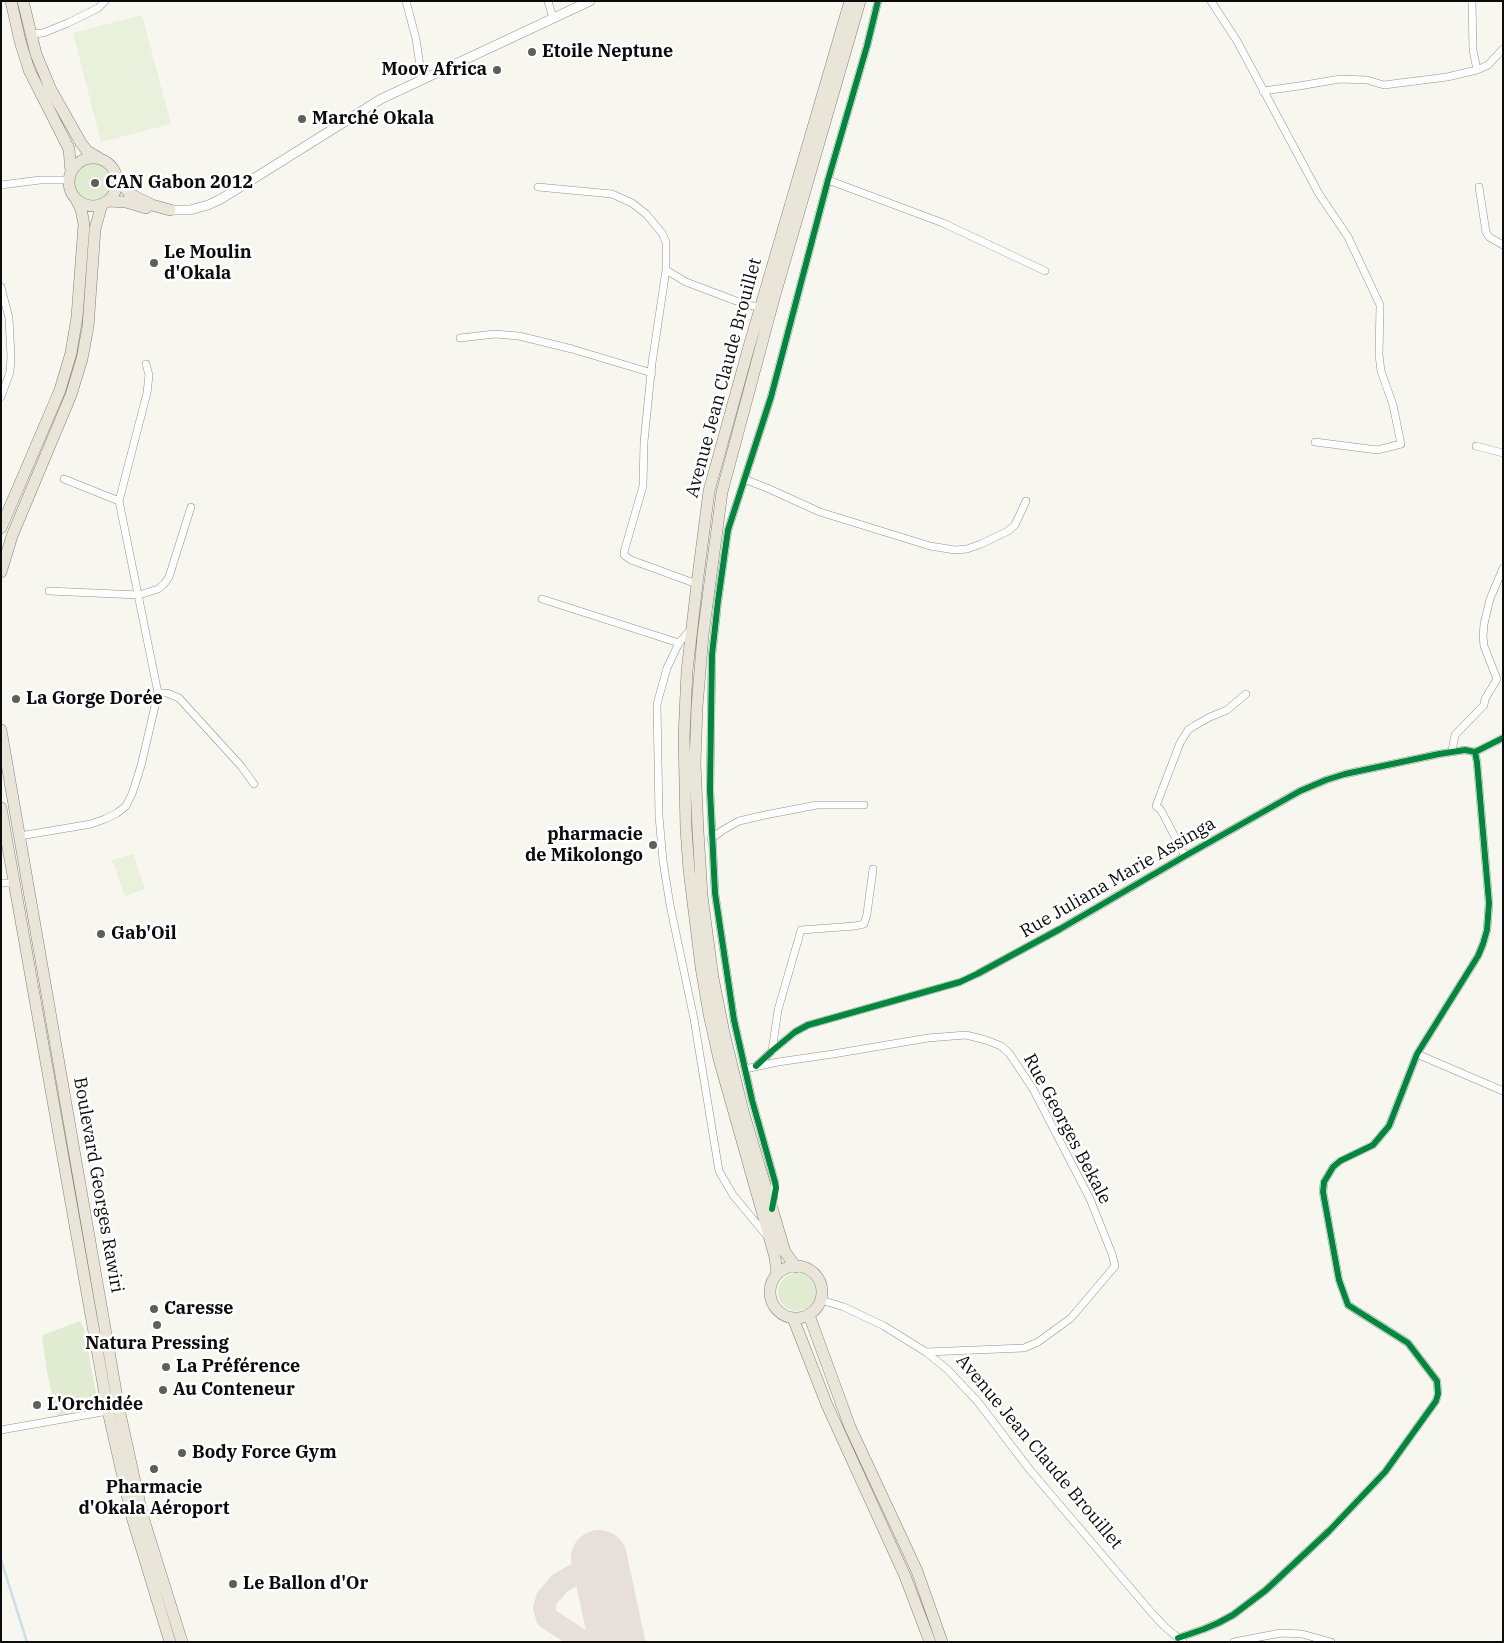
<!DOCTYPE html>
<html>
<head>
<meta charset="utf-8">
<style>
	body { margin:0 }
	#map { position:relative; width:1504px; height:1643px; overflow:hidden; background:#f8f7ef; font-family:"IBM Plex Serif",serif }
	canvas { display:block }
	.frame { position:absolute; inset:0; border:2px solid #0b0b0b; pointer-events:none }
</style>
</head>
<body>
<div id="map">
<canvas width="1504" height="1643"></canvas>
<div class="frame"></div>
</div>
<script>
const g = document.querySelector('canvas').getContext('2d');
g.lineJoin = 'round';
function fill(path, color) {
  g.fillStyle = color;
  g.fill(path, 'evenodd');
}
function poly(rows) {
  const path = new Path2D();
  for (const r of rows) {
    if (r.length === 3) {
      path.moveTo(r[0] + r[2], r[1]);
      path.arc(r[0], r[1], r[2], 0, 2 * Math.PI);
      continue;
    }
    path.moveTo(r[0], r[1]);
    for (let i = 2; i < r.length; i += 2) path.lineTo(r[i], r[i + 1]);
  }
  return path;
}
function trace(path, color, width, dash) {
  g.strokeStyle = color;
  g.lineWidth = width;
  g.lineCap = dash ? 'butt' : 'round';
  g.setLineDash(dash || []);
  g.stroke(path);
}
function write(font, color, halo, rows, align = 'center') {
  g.font = font + ' "IBM Plex Serif",serif';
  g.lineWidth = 5;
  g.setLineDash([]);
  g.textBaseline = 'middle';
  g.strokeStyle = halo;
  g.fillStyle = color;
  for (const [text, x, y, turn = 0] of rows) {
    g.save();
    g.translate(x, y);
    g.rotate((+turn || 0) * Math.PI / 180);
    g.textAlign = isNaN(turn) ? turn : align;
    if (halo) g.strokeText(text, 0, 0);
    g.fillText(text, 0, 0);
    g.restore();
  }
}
const green = poly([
	[93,182,20],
	[797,1292,19],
	[80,1321,84,1328,97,1399,91,1408,86,1411,57,1416,47,1372,42,1338,43,1335]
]);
const pitch = poly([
	[142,15,171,124,101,142,73,33],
	[133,854,145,889,125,896,112,860]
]);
const stream = poly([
	[1,1560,27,1642]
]);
const taxiway = poly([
	[584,1642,547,1618,544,1608,547,1598,560,1583,574,1575,589,1574,604,1579,617,1587,625,1603,628,1617,625,1628,618,1642]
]);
const runway = poly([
	[599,1558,617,1642]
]);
const minor = poly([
	[406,1,416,39,422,79],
	[548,1,553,18],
	[1211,1,1237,41,1319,194,1348,237,1380,305,1379,355,1381,371,1393,405,1401,444,1377,450,1315,442],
	[1472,1,1473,50,1477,70],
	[30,34,43,33,68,23,98,8,105,1],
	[1263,91,1299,86,1340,79,1367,80,1384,85,1447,77,1477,70,1488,65,1503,49],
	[828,180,943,223,1045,271],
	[1,185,40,180,69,180],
	[538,187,612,194,632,203,646,214,662,233,666,242,666,270,652,363,644,442,643,486,624,552,624,555,631,560,697,584],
	[1479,187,1486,232,1489,237,1503,245],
	[666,270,686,282,747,305,761,307],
	[1,287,9,318,11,357,10,372,1,397],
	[460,338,495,334,519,336,572,349,652,373],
	[1476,446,1503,453],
	[64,479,119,501],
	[744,479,767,488,820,512,930,546,955,550,967,549,981,544,1008,531,1015,525,1026,501],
	[49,591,139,595,158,589,164,584,169,577,191,507],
	[542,599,679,643],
	[691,629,679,643,667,668,657,704,659,816,663,861,670,905,694,1019,719,1171,733,1195,767,1236],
	[158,693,167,693,179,698,241,766,254,784],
	[1452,751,1455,735,1484,705,1485,699,1497,679,1484,646,1483,636,1484,624,1490,599,1503,568],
	[20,836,91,824,105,819,117,813,126,806,132,794,141,766,158,693,119,501,147,393,149,375,146,364],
	[711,839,723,830,739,821,765,815,817,805,864,805],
	[1185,856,1163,814,1160,809,1156,806,1180,743,1188,730,1194,726,1210,717,1227,710,1246,694],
	[1,883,14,883],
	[772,1051,778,1010,801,930,855,926,864,924,867,914,873,869],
	[1417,1054,1503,1091],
	[756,1066,772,1051,795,1032,808,1025,960,982,977,974,1060,929,1185,856,1300,791,1326,780,1345,774,1439,754,1465,750,1475,752,1503,738],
	[745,1069,778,1062,833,1054,928,1038,966,1035,986,1040,1001,1046,1009,1053,1033,1089,1090,1199,1112,1254,1115,1266,1071,1318,1038,1342,1024,1348,926,1352],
	[773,1204,775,1182,752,1100,734,1020,715,893,710,790,712,655,718,601,728,530,771,397,828,180,867,46,878,1],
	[821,1300,844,1307,884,1326,926,1352,947,1369,978,1402,1030,1470,1151,1612,1165,1627,1183,1642],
	[1,1430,108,1411],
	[1178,1638,1204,1629,1218,1623,1233,1615,1266,1590,1329,1531,1385,1472,1436,1401,1438,1394,1437,1381,1408,1343,1348,1305,1339,1280,1323,1192,1324,1182,1333,1167,1340,1161,1373,1145,1389,1126,1417,1054,1478,956,1483,944,1487,930,1489,903,1477,762,1475,752],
	[1234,1642,1281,1633,1302,1634,1331,1642]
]);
const tertiary = poly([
	[170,210,190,210,208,205,221,199,381,99,590,1]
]);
const primary = poly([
	[11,1,20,41,29,70,69,149,71,172],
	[23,1,36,54,51,90,81,143,87,151,99,158],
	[93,182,24],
	[117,177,129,193,134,196,152,205,170,210],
	[108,201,126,202,146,208],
	[1,528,60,390,71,353,77,317,84,224,81,209,76,199],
	[1,572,12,536,71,395,82,359,88,327,95,229,102,204],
	[1,730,119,1409,142,1514,182,1642],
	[1,808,108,1411,132,1517,170,1642],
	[796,1292,26],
	[796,1267,785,1252,743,1111,724,1033,713,978,702,896,698,831,695,763,697,707,703,635,722,492,774,298,860,1],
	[777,1274,775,1257,719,1059,709,1014,701,967,689,870,686,829,684,737,687,671,697,584,709,491,748,350,850,1],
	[809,1315,850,1427,917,1571,942,1642],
	[793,1318,827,1405,905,1576,930,1642]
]);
const cycleway = poly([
	[756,1066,772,1051,795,1032,808,1025,960,982,977,974,1060,929,1185,856,1300,791,1326,780,1345,774,1439,754,1465,750,1475,752,1503,738],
	[772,1209,776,1188,775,1182,752,1100,734,1020,715,893,710,790,712,655,718,601,728,530,771,397,828,180,867,46,878,1],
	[1178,1638,1204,1629,1218,1623,1233,1615,1266,1590,1329,1531,1385,1472,1436,1401,1438,1394,1437,1381,1408,1343,1348,1305,1339,1280,1323,1192,1324,1182,1333,1167,1340,1161,1373,1145,1389,1126,1417,1054,1478,956,1483,944,1487,930,1489,903,1477,762,1475,752]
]);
const markers = [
	[532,52,5,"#5e5e5b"],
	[497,70,5,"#5e5e5b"],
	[302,119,5,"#5e5e5b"],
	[95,183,5,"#5e5e5b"],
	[154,263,5,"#5e5e5b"],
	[16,699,5,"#5e5e5b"],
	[653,845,5,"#5e5e5b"],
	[101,934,5,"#5e5e5b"],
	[154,1309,5,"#5e5e5b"],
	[157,1325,5,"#5e5e5b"],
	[166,1367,5,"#5e5e5b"],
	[163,1390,5,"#5e5e5b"],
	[37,1405,5,"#5e5e5b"],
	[182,1453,5,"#5e5e5b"],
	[154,1469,5,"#5e5e5b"],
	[233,1584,5,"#5e5e5b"]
];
const poiNames = [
	["Etoile Neptune",542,52],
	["Moov Africa",487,70,"right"],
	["Marché Okala",312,119],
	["CAN Gabon 2012",105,183],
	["Le Moulin",164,253],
	["d'Okala",164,274],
	["La Gorge Dorée",26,699],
	["pharmacie",643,835,"right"],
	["de Mikolongo",643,856,"right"],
	["Gab'Oil",111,934],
	["Caresse",164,1309],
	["Natura Pressing",157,1344,"center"],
	["La Préférence",176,1367],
	["Au Conteneur",173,1390],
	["L'Orchidée",47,1405],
	["Body Force Gym",192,1453],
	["Pharmacie",154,1488,"center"],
	["d'Okala Aéroport",154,1509,"center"],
	["Le Ballon d'Or",243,1584]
];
const streetNames = [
	["Avenue Jean Claude Brouillet",724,378,-75],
	["Rue Juliana Marie Assinga",1118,878,-30],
	["Rue Georges Bekale",1067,1129,62],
	["Boulevard Georges Rawiri",98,1185,80],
	["Avenue Jean Claude Brouillet",1039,1452,50]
];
fill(green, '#e0ebd2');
fill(pitch, '#e9f0db');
trace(stream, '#cadfee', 2.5);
trace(taxiway, '#e6dfda', 22);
trace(runway, '#e6dfda', 56);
trace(minor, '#92918e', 8);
trace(tertiary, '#92918e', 10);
trace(primary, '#7f7f7b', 12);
trace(minor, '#fefefd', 7);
trace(tertiary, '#fefefd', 9);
trace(primary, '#e9e6d9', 11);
trace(cycleway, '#00873e', 6);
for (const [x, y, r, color] of markers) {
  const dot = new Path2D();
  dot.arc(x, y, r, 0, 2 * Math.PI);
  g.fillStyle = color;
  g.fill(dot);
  trace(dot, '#fff', 2);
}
write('bold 18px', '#0b0b0b', '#fff', poiNames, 'left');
write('18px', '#0b0b0b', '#fff', streetNames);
</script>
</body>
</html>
